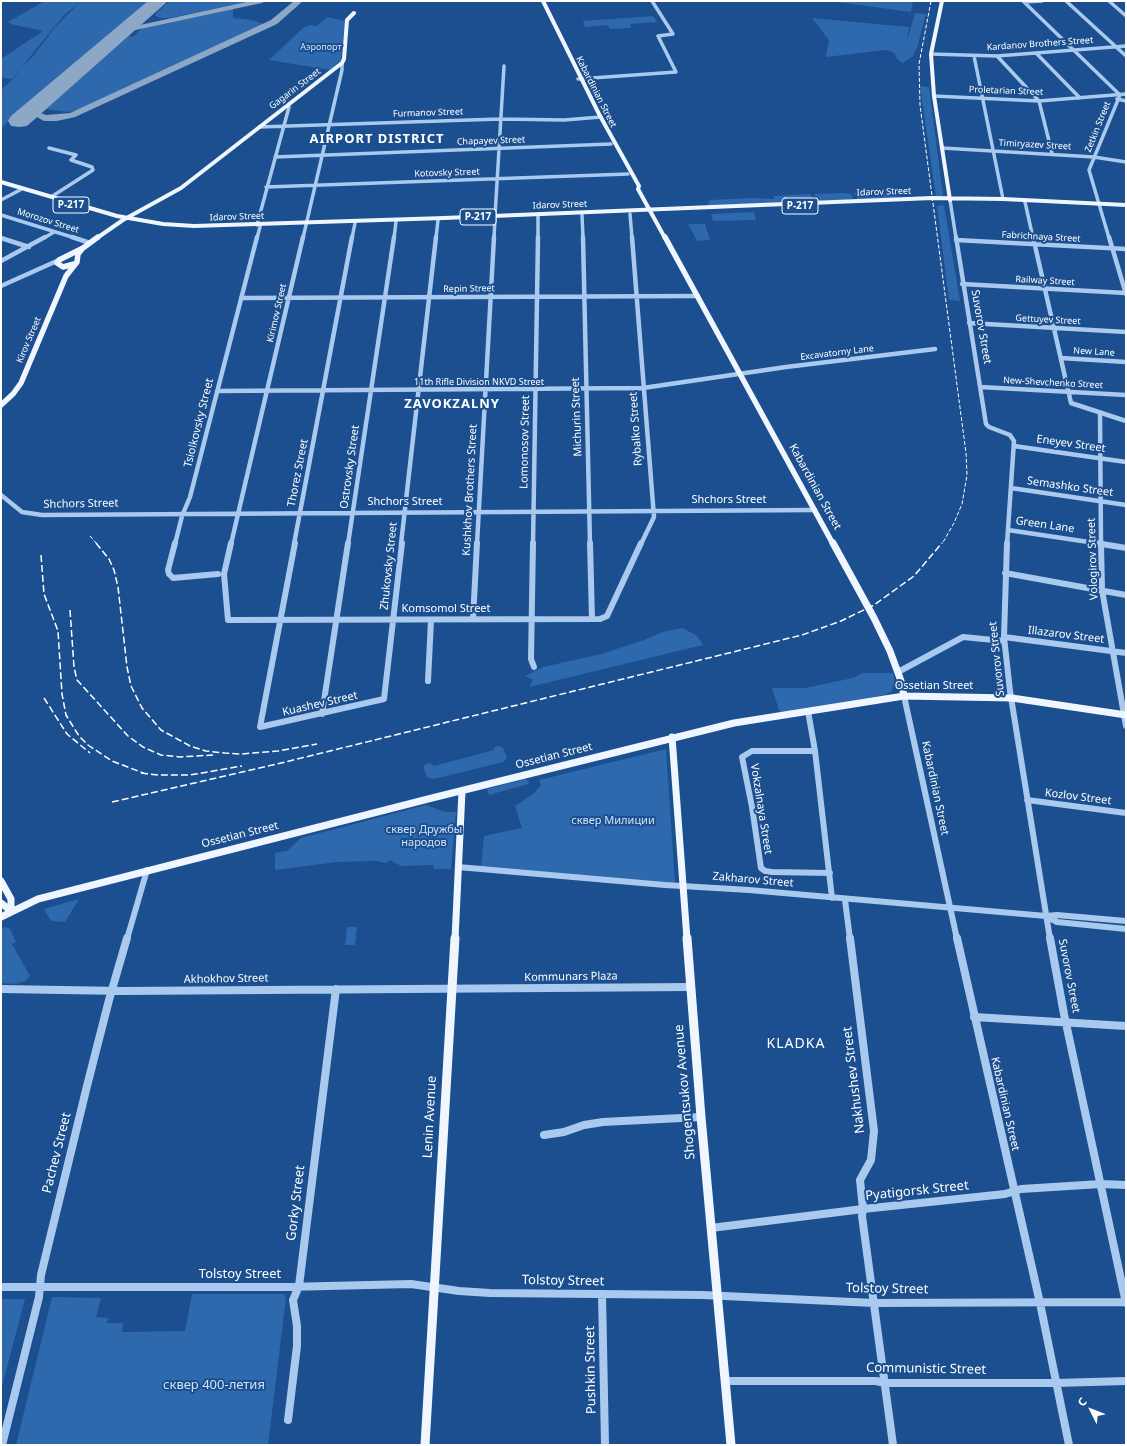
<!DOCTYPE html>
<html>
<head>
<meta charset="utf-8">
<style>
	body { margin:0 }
	#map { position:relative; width:1127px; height:1446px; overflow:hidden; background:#1b4f8f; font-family:"Noto Sans",sans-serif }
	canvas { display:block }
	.frame { position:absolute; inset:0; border:2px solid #fff; pointer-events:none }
	.north { position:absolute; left:1071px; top:1390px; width:40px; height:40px; -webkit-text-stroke:3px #1b4f8f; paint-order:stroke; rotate:312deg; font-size:11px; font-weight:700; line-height:16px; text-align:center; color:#fff }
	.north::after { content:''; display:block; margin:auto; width:14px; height:18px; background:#fff; clip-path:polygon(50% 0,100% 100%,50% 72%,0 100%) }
</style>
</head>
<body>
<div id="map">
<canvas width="1127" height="1446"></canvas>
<div class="frame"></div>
<div class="north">С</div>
</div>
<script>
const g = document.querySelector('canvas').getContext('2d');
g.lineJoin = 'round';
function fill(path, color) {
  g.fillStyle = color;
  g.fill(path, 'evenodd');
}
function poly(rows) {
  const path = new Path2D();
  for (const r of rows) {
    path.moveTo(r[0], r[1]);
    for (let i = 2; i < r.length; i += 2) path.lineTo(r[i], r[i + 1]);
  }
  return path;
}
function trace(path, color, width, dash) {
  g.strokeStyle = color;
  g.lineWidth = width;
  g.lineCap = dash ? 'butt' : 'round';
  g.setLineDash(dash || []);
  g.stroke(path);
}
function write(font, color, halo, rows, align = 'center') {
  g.font = font + ' "Noto Sans",sans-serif';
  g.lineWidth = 4;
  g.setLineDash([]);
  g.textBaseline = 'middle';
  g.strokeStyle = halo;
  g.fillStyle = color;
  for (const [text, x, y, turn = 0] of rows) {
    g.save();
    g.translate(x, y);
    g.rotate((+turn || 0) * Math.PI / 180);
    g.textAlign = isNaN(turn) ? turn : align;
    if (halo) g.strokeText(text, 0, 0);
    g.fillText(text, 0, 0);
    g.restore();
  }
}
const green = poly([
	[45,1,150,1,9,120,1,129,1,90,15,77,19,70,34,55,56,26,79,3,64,15,12,79,1,77,1,59,43,31,11,24,8,22],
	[170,1,253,1,169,18,160,18,155,16,156,13],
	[829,1,913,1,911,12],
	[233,8,233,18,252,20,263,24,78,110,70,112,44,109,129,36,133,37,141,29,148,26],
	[915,13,926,14,917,48,913,56,903,63,898,60,893,52,885,50,827,57,826,55,829,40,812,18,909,27,907,41],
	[653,16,657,22,630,24,631,28,610,29,608,25,585,27,583,21],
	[327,17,345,21,341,60,330,70,269,60,303,28,310,25,317,26],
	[920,86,929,87,943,195,941,197,936,197],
	[905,188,895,199,858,200,853,193],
	[847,193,852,195,853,198,848,200,818,201,814,194],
	[810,194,815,201,707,206,710,200,751,198,774,199,774,196],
	[944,205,960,301,949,300,937,206],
	[754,212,756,220,713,221,711,214],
	[688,224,705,224,710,240,697,241],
	[683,628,697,636,703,645,529,687,533,680,525,676,543,667,601,654,644,640,663,632],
	[863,673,893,673,895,682,892,691,885,695,780,713,772,688,805,688,853,678],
	[498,746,503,748,507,758,503,762,434,779,427,777,424,769,424,765,426,764,430,763,434,766,494,750,495,747],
	[666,749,675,884,481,866,484,836,522,828,515,806,533,794,541,785,539,780],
	[525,779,529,781,528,784,489,795,487,789],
	[426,805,445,812,456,812,451,869,434,869,433,865,401,866,390,860,386,863,377,861,337,862,275,870,275,853,287,851,301,838],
	[79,899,65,922,51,921,45,911,44,909],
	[6,927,10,929,16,942,12,944,30,976,25,981,15,984,1,983,1,928],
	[347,927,357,927,355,945,345,945],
	[192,1294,284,1294,286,1298,268,1445,16,1445,52,1297,101,1298,96,1317,108,1318,107,1323,123,1323,122,1332,185,1331],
	[1,1299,25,1299,1,1390]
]);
const taxiway = poly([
	[251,1,266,1,262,3,126,32,122,30,126,28,251,1],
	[294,1,303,1,277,24,75,117,57,121,44,121,30,113,29,109,33,104,36,103,40,106,37,109,38,112,46,115,70,113,271,20,294,1]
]);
const runway = poly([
	[148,1,168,1,27,126,19,127,11,126,8,121,11,116,148,1]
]);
const minorFar3 = poly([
	[1023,1,1120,95],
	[1066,1,1126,56],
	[1109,1,1126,16],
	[1024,2,1042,1],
	[1036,53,1080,98],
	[931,54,997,56,1126,46],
	[974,56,1003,199],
	[997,56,1039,101,1052,153],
	[578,79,676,72,658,36,673,34,652,1],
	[934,96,1039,101,1126,94],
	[1117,99,1126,101],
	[259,127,500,119,564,120,601,117],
	[49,148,76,155,71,160,92,167,93,170,51,197],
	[942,148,1094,157,1126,162],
	[275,157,611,144],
	[266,187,628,174],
	[1,200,20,190],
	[950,200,956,238],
	[1025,202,1033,238],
	[630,214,632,238],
	[1,215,75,238],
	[582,215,583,238],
	[495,216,504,66],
	[257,225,289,107,288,105],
	[44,238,54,232],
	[257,238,260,227],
	[303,238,342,70,342,63],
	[352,238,355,223],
	[394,238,396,222],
	[436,238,438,220],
	[494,238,495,218],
	[538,238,538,216],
	[1109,238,1089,170,1120,95]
]);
const minorFar2 = poly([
	[72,237,90,243],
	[583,237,590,544],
	[632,237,654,517,641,544],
	[956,237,986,424,989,427,1010,435,1014,441,1007,544],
	[1033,237,1071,403,1126,421],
	[1109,237,1126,294],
	[1,238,29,247],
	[956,240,1126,249],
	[1,261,45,237],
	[962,284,1126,293],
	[1,286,59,260],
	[241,298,698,296],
	[969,323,1126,332],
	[1061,358,1126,362],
	[980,387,1126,395],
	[217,391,643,388,786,367,935,349],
	[1100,413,1101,544],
	[1014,446,1126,462],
	[1011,488,1126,505],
	[1,495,22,512,42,515,815,510],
	[1008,530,1102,544],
	[175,544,182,516,190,497,257,237],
	[231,544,303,237],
	[294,544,352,237],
	[348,544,394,237],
	[401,544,436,237],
	[477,544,494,237],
	[533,544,538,237]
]);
const minorFar1 = poly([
	[175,543,168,570,169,574,173,578,218,574],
	[231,543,224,574,228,620,600,619,607,616,641,543],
	[295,543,260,727,384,699,402,543],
	[533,543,531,659,534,667],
	[590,543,592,619],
	[1007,543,1004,637,1010,691,1050,939],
	[1096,543,1126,548],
	[1101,543,1102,590,1126,726],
	[1005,573,1126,595],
	[473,619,477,543],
	[1004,637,1126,653],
	[898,672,963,637,1004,641],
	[428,681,431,620],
	[904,696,957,939],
	[808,711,815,751,832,898],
	[322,714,348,543],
	[815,751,752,751,742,757,752,807,761,868,765,871,772,872,830,873],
	[1027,800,1126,813],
	[458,867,665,885,749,890,1046,916,1057,915,1126,921],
	[845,900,850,939],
	[1046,916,1057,922,1126,929],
	[127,939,147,870]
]);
const minor = poly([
	[850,938,874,1131,871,1160,860,1180,863,1209,862,1216,893,1445],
	[957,938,1040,1303,1069,1445],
	[1050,938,1064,1014,1126,1303],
	[1,989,123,991,691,987],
	[974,1017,1126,1026],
	[544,1135,564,1132,584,1125,603,1122,701,1117],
	[711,1228,863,1209,1005,1194,1021,1189,1101,1184,1126,1185],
	[1,1287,286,1287,411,1284,459,1291,490,1293,703,1295,874,1303,1126,1302],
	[602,1294,605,1445],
	[725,1381,876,1381,885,1383,1056,1383,1126,1381],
	[288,1420,297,1346,297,1326,293,1300,299,1286,336,989],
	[2,1445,39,1297,41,1275,87,1086,109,1000,127,938]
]);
const majorFar3 = poly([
	[543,1,599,114,639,186,638,189,665,238],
	[942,1,931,54,934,96,950,200],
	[1,182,117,216,163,224,194,226,444,218,932,198,1003,199,1126,205],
	[97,238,123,220,181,188,342,63,344,59,347,20,354,13]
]);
const majorFar2 = poly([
	[665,237,833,544],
	[74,264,63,267,57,263,59,260,83,248,98,237],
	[1,405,13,394,21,383,66,276,77,262,78,254,82,249]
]);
const majorFar1 = poly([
	[833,543,874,618,890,651,901,681,904,696],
	[672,737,687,939],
	[1,881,11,899,11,911],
	[1,903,11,911],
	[1,917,38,899,428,799,734,723,904,696,1012,698,1126,715],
	[455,939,462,791]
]);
const major = poly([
	[687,938,701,1117,731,1445],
	[425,1445,455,938]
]);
const railFar1 = poly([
	[931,1,919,64,920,105,966,453,967,475,962,504,954,523,942,544],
	[90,536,97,544]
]);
const rail = poly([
	[96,543,109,559,114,570,118,587,127,667,131,686,142,708,161,730,190,746,206,751,225,753,241,754,278,751,317,744],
	[41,555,44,594,58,631,62,694,66,715,79,736,88,745,112,761,146,774],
	[70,610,74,667,77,680,128,736,143,747,161,755,180,757,213,755],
	[44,698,67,734,90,753],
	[141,773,158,775,190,775,242,766],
	[112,802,277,764,802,635,841,621,874,605,914,576,942,543]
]);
const farStreetnames = [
	["Kardanov Brothers Street",1040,44,-4],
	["Gagarin Street",295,89,-37],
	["Proletarian Street",1006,91,2],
	["Kabardinian Street",596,92,63],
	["Furmanov Street",428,113,-2],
	["Zetkin Street",1098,127,-68],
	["Chapayev Street",491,141,-2],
	["Timiryazev Street",1035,145,3],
	["Kotovsky Street",447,173,-2],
	["Idarov Street",884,192,-2],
	["Idarov Street",560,205,-2],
	["Idarov Street",237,217,-2],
	["Morozov Street",48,221,17],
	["Fabrichnaya Street",1041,237,3],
	["Railway Street",1045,281,3],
	["Repin Street",469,289,-1],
	["Kirimov Street",277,313,-77],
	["Gettuyev Street",1048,320,3],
	["Kirov Street",29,340,-67],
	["New Lane",1094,352,3],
	["Excavatorny Lane",837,353,-7],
	["11th Rifle Division NKVD Street",479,382],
	["New-Shevchenko Street",1053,383,3]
];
const farParknames = [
	["Аэропорт",321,47]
];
const shields = [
	[71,205,36],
	[800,206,36],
	[478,217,36]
];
const shieldNames = [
	["Р-217",71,205],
	["Р-217",800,206],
	["Р-217",478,217]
];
const streetNames = [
	["Suvorov Street",981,327,80],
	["Michurin Street",577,417,-92],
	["Tsiolkovsky Street",199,423,-76],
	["Rybalko Street",636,429,-94],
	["Lomonosov Street",525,442,-89],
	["Eneyev Street",1071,444,8],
	["Ostrovsky Street",350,467,-82],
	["Thorez Street",298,473,-79],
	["Kabardinian Street",815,487,61],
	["Semashko Street",1070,487,8],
	["Kushkhov Brothers Street",470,490,-87],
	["Shchors Street",729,500],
	["Shchors Street",405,502],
	["Shchors Street",81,504,-1],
	["Green Lane",1045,525,8],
	["Vologirov Street",1093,559,-92],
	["Zhukovsky Street",389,566,-84],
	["Komsomol Street",446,609],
	["Illazarov Street",1066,635,7],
	["Suvorov Street",997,659,-96],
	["Ossetian Street",934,686],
	["Kuashev Street",320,704,-13],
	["Ossetian Street",554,756,-14],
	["Kabardinian Street",935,788,78],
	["Kozlov Street",1078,797,7],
	["Vokzalnaya Street",761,809,81],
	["Ossetian Street",240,835,-14],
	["Zakharov Street",753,880,5],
	["Suvorov Street",1069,976,79],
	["Kommunars Plaza",571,977,-1],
	["Akhokhov Street",226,979,-1],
	["Kabardinian Street",1005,1104,77]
];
const parkNames = [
	["сквер Милиции",613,821],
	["сквер Дружбы",424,830],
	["народов",424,843]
];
const farDistrictnames = [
	["AIRPORT DISTRICT",377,139],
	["ZAVOKZALNY",452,404]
];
const nearStreetnames = [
	["Nakhushev Street",854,1080,-97],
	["Shogentsukov Avenue",685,1092,-95],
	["Lenin Avenue",430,1117,-87],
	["Pachev Street",57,1153,-76],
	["Pyatigorsk Street",917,1191,-6],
	["Gorky Street",296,1203,-83],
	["Tolstoy Street",240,1274],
	["Tolstoy Street",563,1281,1],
	["Tolstoy Street",887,1289,1],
	["Communistic Street",926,1369,1],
	["Pushkin Street",591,1370,-91]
];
const nearParknames = [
	["сквер 400-летия",214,1385]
];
const nearNeighbourhoodnames = [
	["KLADKA",796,1044]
];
fill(green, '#2e69ad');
fill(taxiway, '#8da7c7');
fill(runway, '#8da7c7');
trace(minorFar3, '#a9c9ee', 3.5);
trace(minorFar2, '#a9c9ee', 4.5);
trace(minorFar1, '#a9c9ee', 6);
trace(minor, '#a9c9ee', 8);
trace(majorFar3, '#f0f6ff', 4);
trace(majorFar2, '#f0f6ff', 5.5);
trace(majorFar1, '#f0f6ff', 7);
trace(major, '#f0f6ff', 9);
trace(railFar1, '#fff', 1, [4, 2]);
trace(rail, '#fff', 1.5, [7, 3]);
write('9px', '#fff', '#1b4f8f', farStreetnames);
write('9px', '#cfe3fa', '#1b4f8f', farParknames);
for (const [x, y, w] of shields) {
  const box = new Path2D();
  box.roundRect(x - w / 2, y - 8, w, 16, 3);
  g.fillStyle = '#1b4f8f';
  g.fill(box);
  trace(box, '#fff', 1);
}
write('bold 10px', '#fff', null, shieldNames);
write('11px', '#fff', '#1b4f8f', streetNames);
write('11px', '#cfe3fa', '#1b4f8f', parkNames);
g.letterSpacing = '1px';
write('bold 13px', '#fff', '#1b4f8f', farDistrictnames);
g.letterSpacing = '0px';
write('13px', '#fff', '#1b4f8f', nearStreetnames);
write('13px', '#cfe3fa', '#1b4f8f', nearParknames);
g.letterSpacing = '1px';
write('14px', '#fff', '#1b4f8f', nearNeighbourhoodnames);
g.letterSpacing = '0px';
</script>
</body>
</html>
